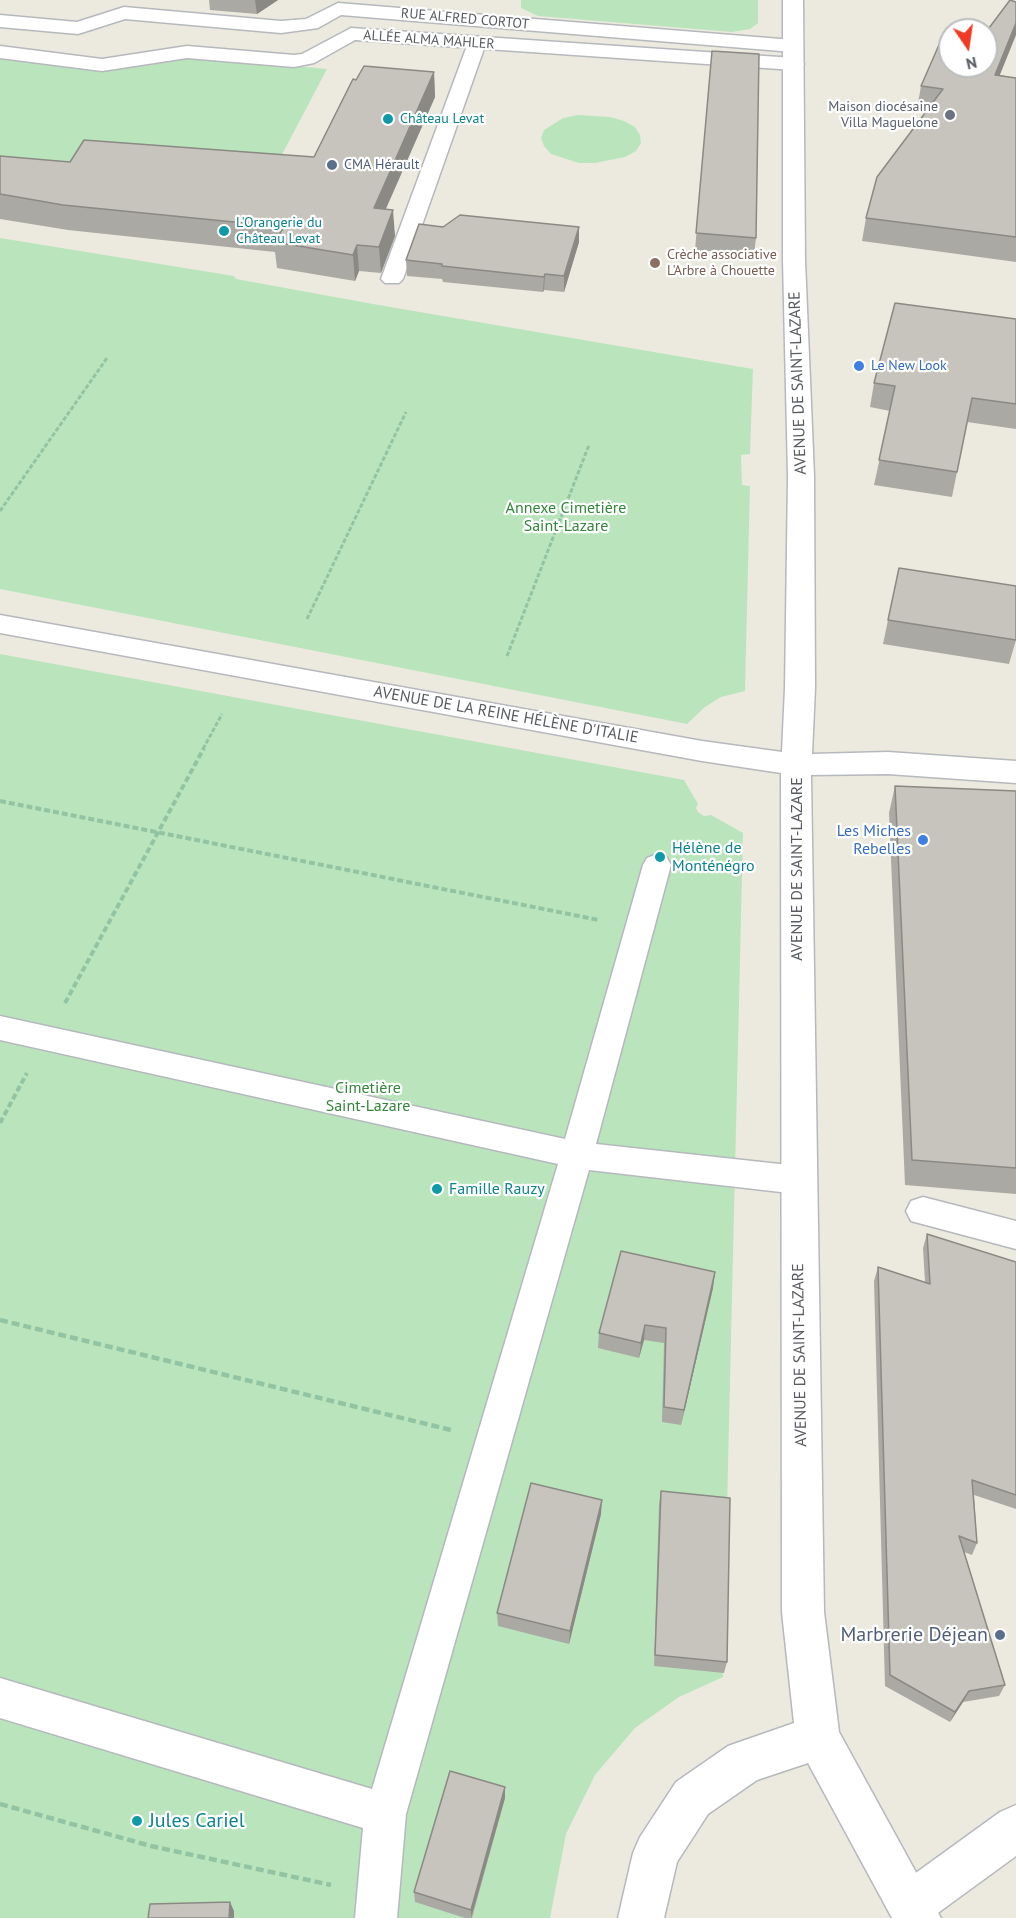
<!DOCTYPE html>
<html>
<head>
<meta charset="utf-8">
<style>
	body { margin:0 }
	#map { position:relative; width:1016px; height:1918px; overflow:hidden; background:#eceadf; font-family:"PT Sans",sans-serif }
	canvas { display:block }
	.north { position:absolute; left:938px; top:18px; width:60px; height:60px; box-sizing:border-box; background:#fff; border:2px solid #bcbec0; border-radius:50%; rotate:167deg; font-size:16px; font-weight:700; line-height:24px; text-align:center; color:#585c61 }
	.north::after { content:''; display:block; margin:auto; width:21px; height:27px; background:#ef3b23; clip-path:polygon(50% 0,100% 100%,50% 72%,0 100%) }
</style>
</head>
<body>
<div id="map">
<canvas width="1016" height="1918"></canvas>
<div class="north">N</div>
</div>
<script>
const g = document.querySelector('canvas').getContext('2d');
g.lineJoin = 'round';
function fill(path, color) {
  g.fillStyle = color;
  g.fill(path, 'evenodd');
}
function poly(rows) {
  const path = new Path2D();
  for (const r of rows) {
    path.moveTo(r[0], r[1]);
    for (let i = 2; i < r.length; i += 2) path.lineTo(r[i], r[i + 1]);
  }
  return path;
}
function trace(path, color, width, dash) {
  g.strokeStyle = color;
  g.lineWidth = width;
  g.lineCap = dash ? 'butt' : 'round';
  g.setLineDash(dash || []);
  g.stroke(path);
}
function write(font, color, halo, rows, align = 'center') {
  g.font = font + ' "PT Sans",sans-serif';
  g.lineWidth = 4.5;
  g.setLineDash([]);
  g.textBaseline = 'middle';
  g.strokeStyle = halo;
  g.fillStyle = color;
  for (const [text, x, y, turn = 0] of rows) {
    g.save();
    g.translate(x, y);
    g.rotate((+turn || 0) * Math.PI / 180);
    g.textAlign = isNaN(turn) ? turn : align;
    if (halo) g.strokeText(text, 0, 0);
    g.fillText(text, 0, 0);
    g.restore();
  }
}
const green = poly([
	[521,0,758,0,758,23,750,29,732,32,538,16,521,8],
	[183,56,327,69,268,181,0,158,0,57,54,62,84,70,111,70],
	[578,115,610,117,624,121,635,127,640,135,641,143,636,151,625,157,595,163,579,163,551,154,544,146,541,138,544,130,563,118],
	[0,238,234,276,236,279,373,304,753,369,750,454,741,455,742,485,750,486,745,691,721,697,705,707,687,724,0,589],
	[0,654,684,780,698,804,696,808,698,812,704,816,711,815,743,833,723,1677,679,1697,635,1728,595,1775,566,1834,550,1918,0,1918]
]);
const pathFar3 = poly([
	[881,119,921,126]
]);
const pathFar2 = poly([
	[0,511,107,358],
	[307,619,406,412],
	[507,656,589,445],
	[203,749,222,714]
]);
const pathFar1 = poly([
	[0,801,599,920],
	[65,1003,204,748],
	[0,1123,27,1073]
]);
const path = poly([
	[0,1320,451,1430],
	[0,1804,151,1846,331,1885]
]);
const service = poly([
	[477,38,486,43,403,279,399,283,385,283,381,279,468,43,477,38],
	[657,854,667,858,671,865,596,1144,798,1166,810,1170,814,1180,810,1190,798,1194,589,1170,406,1814,397,1918,355,1918,363,1828,0,1718,0,1678,372,1789,558,1164,0,1040,0,1016,565,1139,643,865,647,858,657,854],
	[923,1197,1016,1221,1016,1249,911,1221,906,1211,911,1201,923,1197]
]);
const pedestrian = poly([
	[351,28,794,58,801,60,804,64,801,68,794,70,355,40,314,63,294,67,187,58,102,71,0,58,0,46,102,59,187,46,294,55,302,54,351,28]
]);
const minor = poly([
	[338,3,793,40,800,42,803,46,800,50,793,52,341,15,318,28,281,33,125,19,78,34,0,27,0,15,77,22,124,7,281,21,306,19,338,3],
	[1016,1805,1016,1856,931,1918,893,1918,888,1904,895,1888,1000,1812,1016,1805]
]);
const tertiary = poly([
	[783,0,803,0,805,260,814,476,815,688,812,754,888,752,1016,761,1016,783,888,774,811,775,824,1612,839,1732,941,1918,892,1918,808,1763,757,1780,708,1814,677,1862,664,1918,618,1918,633,1853,640,1837,676,1782,728,1746,794,1723,782,1612,781,773,702,761,0,633,0,615,702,741,782,752,785,688,788,476,783,260,783,0]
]);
const wall = poly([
	[209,0,278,0,257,14,210,10],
	[712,51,756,238,754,255,695,250],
	[434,72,435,97,386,209,395,236,381,273,359,271,355,281,277,268,275,252,68,230,0,219,0,156,70,162,314,157,356,80],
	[1000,75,1016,78,1016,262,862,241,866,218,927,110,917,109,921,86],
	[579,242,564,292,544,290,543,292,443,282,442,279,407,276,406,260],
	[1016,319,1016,429,967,422,952,497,874,485,890,411,870,407,874,383],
	[888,620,1016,640,1009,664,883,644],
	[895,786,1016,791,1016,1194,905,1185,889,813],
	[927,1234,1016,1262,1016,1509,974,1495,977,1543,972,1555,964,1552,1005,1685,999,1696,963,1702,950,1722,885,1686,874,1281,878,1267,925,1282,923,1248],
	[713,1288,681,1425,662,1422,664,1343,644,1340,639,1358,598,1348,599,1333],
	[661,1491,727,1662,724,1673,654,1666,659,1504],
	[601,1514,569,1644,498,1626,497,1613],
	[505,1798,472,1918,465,1918,415,1902,414,1892]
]);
const shadedWall = poly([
	[255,0,278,0,257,14],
	[1016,23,1016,35,991,97,995,75],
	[434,72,435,97,375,233,374,208],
	[393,210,395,236,381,273,379,247],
	[579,227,579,242,564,292,564,276],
	[357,245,359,271,355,281,353,255],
	[545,274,544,290,543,292,544,277],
	[715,1272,713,1288,681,1425,684,1410],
	[645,1325,644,1340,639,1358,641,1343],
	[602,1500,601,1514,569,1644,570,1631],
	[969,1691,963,1702,950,1722,955,1712],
	[505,1787,505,1798,471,1918,471,1910],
	[230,1902,234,1911,234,1918,229,1918]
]);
const building = poly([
	[1010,0,1016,2,1016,23,995,75,1016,78,1016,237,866,218,877,177,943,89,921,86,945,31,950,32,950,66,986,66,986,32,1010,0],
	[712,51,759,54,756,238,696,233,712,51],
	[364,66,434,72,374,208,393,210,379,247,357,245,353,255,274,242,284,227,63,205,0,194,0,156,70,162,84,140,314,157,353,79,356,80,364,66],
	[460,215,579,227,564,276,545,274,544,277,442,266,442,264,406,260,419,224,443,227,460,215],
	[895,303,1016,319,1016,404,972,398,957,472,879,460,895,386,874,383,895,303],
	[899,568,1016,586,1016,640,888,620,899,568],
	[895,786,1016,791,1016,1168,912,1160,895,786],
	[927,1234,1016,1262,1016,1495,972,1480,977,1543,959,1536,1005,1685,969,1691,955,1712,890,1675,878,1267,930,1284,927,1234],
	[621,1251,715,1272,684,1410,664,1407,666,1328,645,1325,641,1343,599,1333,621,1251],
	[531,1483,602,1500,570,1631,497,1613,531,1483],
	[661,1491,730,1498,727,1662,655,1655,661,1491],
	[450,1771,505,1787,471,1910,414,1892,450,1771],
	[230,1902,229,1918,148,1918,150,1904,230,1902]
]);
const markers = [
	[950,115,6,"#6b7280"],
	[388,119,6,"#0f9aa8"],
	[332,165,6,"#5c6f8a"],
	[224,231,6,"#0f9aa8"],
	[655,263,6,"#8d6e63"],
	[859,366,6,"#3f7fe0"],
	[923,840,6,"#3f7fe0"],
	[660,857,6,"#0f9aa8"],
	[437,1189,6,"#0f9aa8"],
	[1000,1635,6,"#5c6f8a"],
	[137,1821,6,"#0f9aa8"]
];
const farStreetnames = [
	["RUE ALFRED CORTOT",465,19,5],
	["ALLÉE ALMA MAHLER",429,40,4]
];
const farWorshipnames = [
	["Maison diocésaine",938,107],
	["Villa Maguelone",938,123]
];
const farCulturenames = [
	["Château Levat",400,119],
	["L'Orangerie du",236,223],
	["Château Levat",236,239]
];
const farServicenames = [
	["CMA Hérault",344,165]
];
const farEducationnames = [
	["Crèche associative",667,255],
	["L'Arbre à Chouette",667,271]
];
const farShopnames = [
	["Le New Look",871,366]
];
const streetNames = [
	["AVENUE DE SAINT-LAZARE",798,383,-92],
	["AVENUE DE LA REINE HÉLÈNE D'ITALIE",506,715,10],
	["AVENUE DE SAINT-LAZARE",797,869,-90],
	["AVENUE DE SAINT-LAZARE",800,1355,-91]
];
const parkNames = [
	["Annexe Cimetière",566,508],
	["Saint-Lazare",566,526],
	["Cimetière",368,1088],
	["Saint-Lazare",368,1106]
];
const shopNames = [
	["Les Miches",911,831],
	["Rebelles",911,849]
];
const cultureNames = [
	["Hélène de",672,848],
	["Monténégro",672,866],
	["Famille Rauzy",449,1189]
];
const nearServicenames = [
	["Marbrerie Déjean",988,1635]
];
const nearCulturenames = [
	["Jules Cariel",149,1821]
];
fill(green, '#bae5bc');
trace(service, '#b5b8bd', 3);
trace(pedestrian, '#b5b8bd', 3);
trace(minor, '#b5b8bd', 3);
trace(tertiary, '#b5b8bd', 3);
trace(pathFar3, '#92c4a3', 2, [4, 2]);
trace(pathFar2, '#92c4a3', 3, [4.5, 2]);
trace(pathFar1, '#92c4a3', 4, [6, 3]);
trace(path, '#92c4a3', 4.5, [8, 4]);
fill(service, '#fff');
fill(pedestrian, '#fff');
fill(minor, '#fff');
fill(tertiary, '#fff');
fill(wall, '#aba9a3');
fill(shadedWall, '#8b8984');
fill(building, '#c7c4bd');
trace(building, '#8b8984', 1.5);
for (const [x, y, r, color] of markers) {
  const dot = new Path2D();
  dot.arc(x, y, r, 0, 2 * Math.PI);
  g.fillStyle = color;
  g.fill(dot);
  trace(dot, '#fff', 2);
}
write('14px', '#585c61', '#fff', farStreetnames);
write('14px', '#5b616d', '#fff', farWorshipnames, 'right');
write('14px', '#0d838f', '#fff', farCulturenames, 'left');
write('14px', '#4e5e75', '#fff', farServicenames, 'left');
write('14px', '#785e54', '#fff', farEducationnames, 'left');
write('14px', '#366cbe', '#fff', farShopnames, 'left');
write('16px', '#585c61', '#fff', streetNames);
write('16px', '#328739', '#fff', parkNames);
write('16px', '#366cbe', '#fff', shopNames, 'right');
write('16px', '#0d838f', '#fff', cultureNames, 'left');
write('20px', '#4e5e75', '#fff', nearServicenames, 'right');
write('20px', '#0d838f', '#fff', nearCulturenames, 'left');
</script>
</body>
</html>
